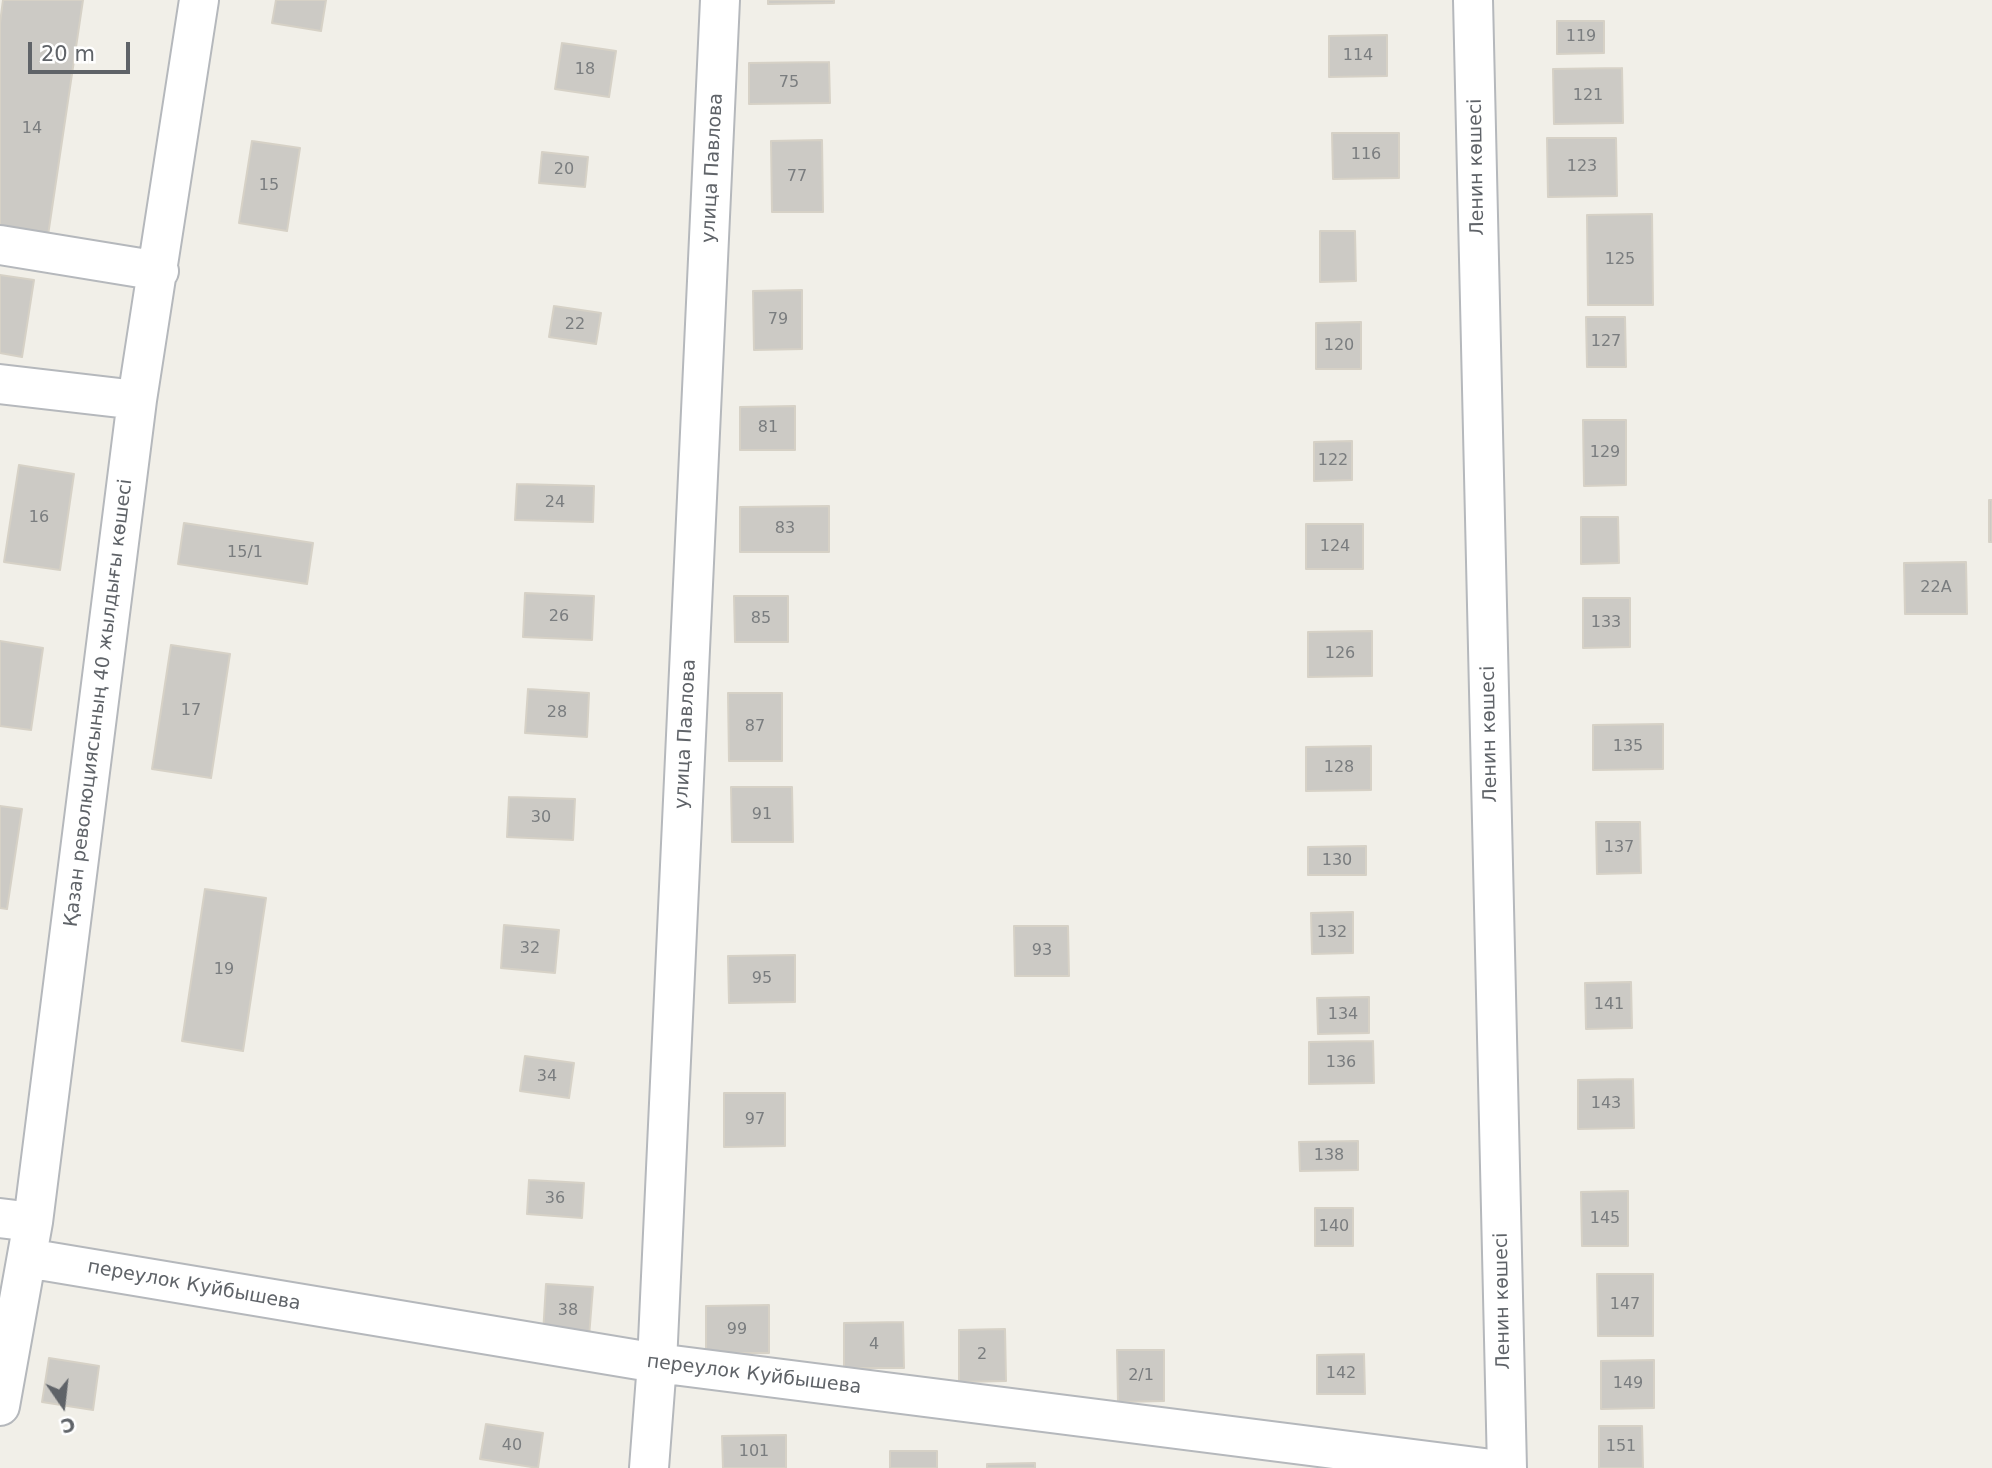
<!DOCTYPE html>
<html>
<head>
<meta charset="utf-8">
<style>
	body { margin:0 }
	#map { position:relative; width:1992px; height:1468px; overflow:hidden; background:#f1efe8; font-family:"DejaVu Sans",sans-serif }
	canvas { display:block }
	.north { position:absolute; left:28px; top:1370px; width:70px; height:70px; -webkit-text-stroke:5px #fff; paint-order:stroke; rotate:166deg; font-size:19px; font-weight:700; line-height:28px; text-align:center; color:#5f6368 }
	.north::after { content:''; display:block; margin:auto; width:24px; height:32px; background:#5f6368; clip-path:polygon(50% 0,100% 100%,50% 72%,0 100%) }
	.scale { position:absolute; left:28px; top:42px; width:102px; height:32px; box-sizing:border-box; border:4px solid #5f6368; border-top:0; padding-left:9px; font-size:21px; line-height:24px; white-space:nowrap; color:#5f6368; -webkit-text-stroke:5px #fff; paint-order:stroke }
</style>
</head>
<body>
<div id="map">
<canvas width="1992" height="1468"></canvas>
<div class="north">С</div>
<div class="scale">20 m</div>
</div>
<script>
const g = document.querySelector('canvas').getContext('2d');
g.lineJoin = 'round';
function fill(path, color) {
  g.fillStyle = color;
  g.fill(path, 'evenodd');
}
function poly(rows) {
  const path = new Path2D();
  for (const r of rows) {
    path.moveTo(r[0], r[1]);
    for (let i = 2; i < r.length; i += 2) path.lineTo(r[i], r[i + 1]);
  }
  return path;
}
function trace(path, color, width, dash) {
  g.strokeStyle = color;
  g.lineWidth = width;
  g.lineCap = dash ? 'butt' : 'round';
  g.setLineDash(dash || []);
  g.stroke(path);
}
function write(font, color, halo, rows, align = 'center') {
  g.font = font + ' "DejaVu Sans",sans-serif';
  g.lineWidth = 7;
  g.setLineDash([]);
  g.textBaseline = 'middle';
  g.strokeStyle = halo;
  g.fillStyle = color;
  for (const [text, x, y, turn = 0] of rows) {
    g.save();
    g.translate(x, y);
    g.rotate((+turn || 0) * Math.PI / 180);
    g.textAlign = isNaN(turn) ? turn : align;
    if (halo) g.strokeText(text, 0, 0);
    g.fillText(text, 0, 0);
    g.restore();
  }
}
const building = poly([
	[3,0,83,0,47,242,0,235,0,23,3,0],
	[276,0,326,0,321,31,272,23,276,0],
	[768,0,834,0,834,3,768,4,768,0],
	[1557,21,1604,21,1604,53,1557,54,1557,21],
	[1387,35,1387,76,1329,77,1329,36,1387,35],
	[562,43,616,51,609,97,555,89,562,43],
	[829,62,830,103,749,104,749,63,829,62],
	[1622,68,1623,123,1554,124,1553,69,1622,68],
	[1332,133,1399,133,1399,178,1333,179,1332,133],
	[1547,138,1616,138,1617,196,1548,197,1547,138],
	[822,140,823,212,772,212,771,141,822,140],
	[252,141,300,148,287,231,239,223,252,141],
	[542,152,588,157,585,187,539,183,542,152],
	[1652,214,1653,305,1588,305,1587,215,1652,214],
	[1320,231,1355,231,1356,281,1320,282,1320,231],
	[0,275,34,280,22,357,0,353,0,275],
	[802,290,802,349,754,350,753,291,802,290],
	[554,306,601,313,596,344,549,337,554,306],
	[1586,317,1625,317,1626,367,1587,367,1586,317],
	[1361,322,1361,369,1316,369,1316,323,1361,322],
	[795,406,795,450,740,450,740,407,795,406],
	[1583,420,1626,420,1626,485,1584,486,1583,420],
	[1352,441,1352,480,1314,481,1314,442,1352,441],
	[19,465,74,474,60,570,4,562,19,465],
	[517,484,594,486,593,522,515,520,517,484],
	[1989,500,1992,500,1992,542,1989,542,1989,500],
	[829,506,829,552,740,552,740,507,829,506],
	[1581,517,1618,517,1619,563,1581,564,1581,517],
	[184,523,313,543,307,584,178,564,184,523],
	[1306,524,1363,524,1363,569,1306,569,1306,524],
	[1966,562,1967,614,1905,614,1904,563,1966,562],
	[525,593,594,596,592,640,523,637,525,593],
	[734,596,788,596,788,642,735,642,734,596],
	[1583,598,1630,598,1630,647,1583,648,1583,598],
	[1372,631,1372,676,1308,677,1308,632,1372,631],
	[0,641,43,648,31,730,0,726,0,641],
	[171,645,230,654,211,778,152,769,171,645],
	[528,689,589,693,587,737,525,733,528,689],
	[728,693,782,693,782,761,729,761,728,693],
	[1663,724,1663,769,1593,770,1593,725,1663,724],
	[1371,746,1371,790,1306,791,1306,747,1371,746],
	[731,787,792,787,793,842,732,842,731,787],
	[509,797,575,799,573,840,507,837,509,797],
	[0,806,22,809,7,909,0,908,0,806],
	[1596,822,1640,822,1641,873,1597,874,1596,822],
	[1366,846,1366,875,1308,875,1308,847,1366,846],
	[205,889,266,898,243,1051,182,1041,205,889],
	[1353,912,1353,953,1312,954,1311,913,1353,912],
	[504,925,559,930,555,973,501,968,504,925],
	[1014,926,1068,926,1069,976,1015,976,1014,926],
	[795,955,795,1002,729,1003,728,956,795,955],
	[1631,982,1632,1028,1586,1029,1585,983,1631,982],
	[1369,997,1369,1033,1318,1034,1317,998,1369,997],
	[1373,1041,1374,1083,1309,1084,1309,1042,1373,1041],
	[525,1056,574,1063,569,1098,520,1091,525,1056],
	[1633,1079,1634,1128,1578,1129,1578,1080,1633,1079],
	[724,1093,785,1093,785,1146,724,1147,724,1093],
	[1358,1141,1358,1170,1300,1171,1299,1142,1358,1141],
	[529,1180,584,1183,582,1218,527,1214,529,1180],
	[1628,1191,1628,1246,1582,1246,1581,1192,1628,1191],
	[1315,1208,1353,1208,1353,1246,1315,1246,1315,1208],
	[1597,1274,1653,1274,1653,1336,1598,1336,1597,1274],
	[546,1284,593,1287,589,1337,543,1334,546,1284],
	[769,1305,769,1353,706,1353,706,1306,769,1305],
	[903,1322,904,1368,844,1368,844,1323,903,1322],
	[1005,1329,1006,1381,959,1382,959,1330,1005,1329],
	[1117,1350,1164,1350,1164,1401,1118,1402,1117,1350],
	[1364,1354,1365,1394,1317,1394,1317,1355,1364,1354],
	[49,1358,99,1366,93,1410,42,1402,49,1358],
	[1654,1360,1654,1408,1601,1409,1601,1361,1654,1360],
	[486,1424,543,1433,538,1468,480,1459,486,1424],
	[1599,1426,1642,1426,1643,1468,1599,1468,1599,1426],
	[786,1435,786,1468,723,1468,722,1436,786,1435],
	[890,1451,937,1451,937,1468,890,1468,890,1451],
	[1035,1463,1035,1468,987,1468,987,1464,1035,1463]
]);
const minor = poly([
	[1473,0,1507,1468],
	[0,245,159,271],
	[0,384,137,400],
	[0,1218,33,1222],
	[27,1258,657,1363,1484,1468],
	[0,1406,33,1222,137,400,199,0],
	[649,1468,657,1363,720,0]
]);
const numberNames = [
	["119",1581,37],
	["114",1358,56],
	["18",585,70],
	["75",789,83],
	["121",1588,96],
	["14",32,129],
	["116",1366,155],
	["123",1582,167],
	["20",564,170],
	["77",797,177],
	["15",269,186],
	["125",1620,260],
	["79",778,320],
	["22",575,325],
	["127",1606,342],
	["120",1339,346],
	["81",768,428],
	["129",1605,453],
	["122",1333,461],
	["24",555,503],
	["16",39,518],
	["83",785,529],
	["124",1335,547],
	["15/1",245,553],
	["22А",1936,588],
	["26",559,617],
	["85",761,619],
	["133",1606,623],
	["126",1340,654],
	["17",191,711],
	["28",557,713],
	["87",755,727],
	["135",1628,747],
	["128",1339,768],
	["91",762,815],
	["30",541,818],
	["137",1619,848],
	["130",1337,861],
	["132",1332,933],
	["32",530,949],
	["93",1042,951],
	["19",224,970],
	["95",762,979],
	["141",1609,1005],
	["134",1343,1015],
	["136",1341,1063],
	["34",547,1077],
	["143",1606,1104],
	["97",755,1120],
	["138",1329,1156],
	["36",555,1199],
	["145",1605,1219],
	["140",1334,1227],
	["147",1625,1305],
	["38",568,1311],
	["99",737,1330],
	["4",874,1345],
	["2",982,1355],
	["142",1341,1374],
	["2/1",1141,1376],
	["149",1628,1384],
	["40",512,1446],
	["151",1621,1447],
	["101",754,1452]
];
const streetNames = [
	["Ленин көшесі",1477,167,-91],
	["улица Павлова",713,168,-87],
	["Қазан революциясының 40 жылдығы көшесі",99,703,-83],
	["улица Павлова",686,734,-87],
	["Ленин көшесі",1490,734,-91],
	["переулок Куйбышева",194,1286,10],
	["Ленин көшесі",1503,1301,-91],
	["переулок Куйбышева",754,1375,7]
];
fill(building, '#cccac5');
trace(building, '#d6d1c6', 2);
trace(minor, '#b5b8bc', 42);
trace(minor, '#fff', 38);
write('16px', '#7a7d7f', null, numberNames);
write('19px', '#5f6368', '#fff', streetNames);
</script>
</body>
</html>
